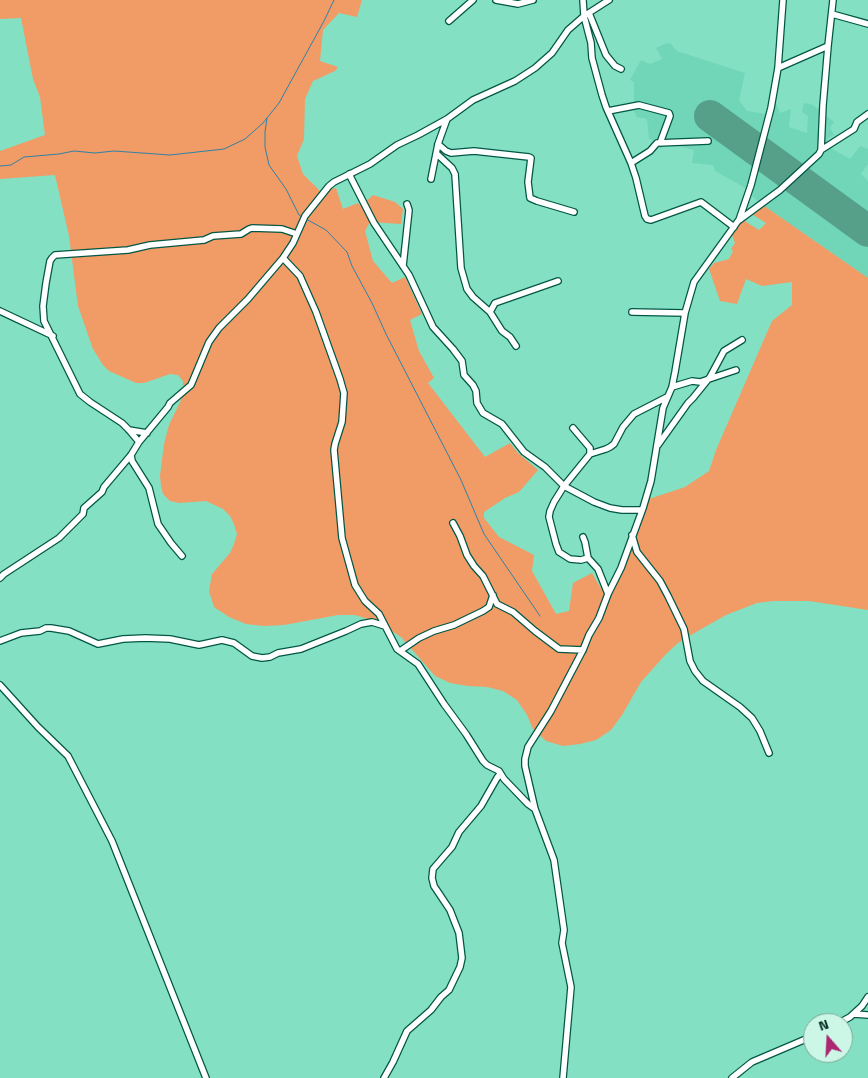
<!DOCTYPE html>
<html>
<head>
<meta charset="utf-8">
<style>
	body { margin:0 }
	#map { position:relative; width:868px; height:1078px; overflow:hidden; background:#84e0c3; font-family:"Titillium Web",sans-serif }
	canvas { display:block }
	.north { position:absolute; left:803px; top:1013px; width:50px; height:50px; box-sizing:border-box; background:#ccf7e7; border:1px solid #7da799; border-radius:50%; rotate:341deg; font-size:14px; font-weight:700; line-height:20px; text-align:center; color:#063025 }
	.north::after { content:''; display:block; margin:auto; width:18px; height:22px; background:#ab2771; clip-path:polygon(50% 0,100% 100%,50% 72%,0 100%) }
</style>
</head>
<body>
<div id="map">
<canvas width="868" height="1078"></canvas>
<div class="north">N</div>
</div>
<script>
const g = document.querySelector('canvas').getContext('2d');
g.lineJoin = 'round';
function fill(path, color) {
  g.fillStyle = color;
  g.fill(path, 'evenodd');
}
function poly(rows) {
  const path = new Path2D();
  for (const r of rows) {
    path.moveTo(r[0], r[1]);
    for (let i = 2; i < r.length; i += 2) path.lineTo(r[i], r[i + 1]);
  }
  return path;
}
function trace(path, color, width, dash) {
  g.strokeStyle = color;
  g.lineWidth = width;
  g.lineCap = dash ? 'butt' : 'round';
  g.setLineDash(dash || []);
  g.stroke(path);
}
const built = poly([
	[670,43,677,51,745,73,739,100,747,111,772,115,768,101,775,101,780,113,791,109,789,127,807,133,808,116,802,112,804,103,813,105,834,122,830,128,834,135,827,139,827,146,850,159,860,146,868,149,868,164,861,174,868,181,868,278,760,203,751,195,751,191,715,171,713,165,692,163,694,150,649,139,647,119,637,117,634,112,634,82,630,80,641,60,650,64,662,59,656,48,665,44]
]);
const green = poly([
	[0,0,362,0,357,17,339,13,323,30,320,61,338,67,335,71,313,81,305,99,304,139,297,156,303,174,323,194,330,189,336,188,343,209,358,203,361,206,373,195,395,202,403,209,401,224,370,222,365,231,373,261,392,283,405,277,422,314,410,320,419,351,434,378,428,383,485,457,510,443,518,453,538,470,519,492,505,498,484,512,484,518,499,537,534,555,532,571,556,614,569,611,573,583,592,573,600,587,609,592,649,499,685,487,709,471,716,450,772,321,792,305,792,282,762,286,746,279,737,304,720,301,709,269,714,263,729,259,733,251,731,249,735,243,732,235,743,220,759,230,766,223,750,213,760,203,868,278,868,610,809,601,774,601,757,603,726,615,696,632,678,643,666,654,641,682,622,715,611,730,596,740,580,744,563,746,546,741,533,729,527,715,517,700,503,691,487,687,468,686,450,683,435,676,401,637,386,627,371,620,355,615,338,615,284,625,264,626,246,624,229,617,214,607,209,591,212,574,230,553,234,544,237,534,234,524,230,516,223,509,206,501,179,503,170,501,163,494,161,486,160,476,164,444,169,425,181,400,183,391,183,381,178,375,170,374,144,383,136,383,109,371,103,365,93,349,78,306,69,236,55,175,0,179,0,151,45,135,40,97,33,79,21,18,0,19]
]);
const stream = poly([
	[267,118,265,132,265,147,269,165,286,189,299,215,302,217],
	[0,166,11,165,24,157,59,154,74,151,95,153,114,151,170,155,224,149,245,139,263,123,279,103,324,21,334,0],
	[306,219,326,230,347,252,352,266,372,303,386,334,461,480,484,534,540,616]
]);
const runway = poly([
	[710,116,868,231]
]);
const minor = poly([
	[496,0,518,4,533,0],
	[583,0,584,16,591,43,592,58,602,95,606,107,631,163,636,178,645,216,647,219,651,220,701,202,734,227],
	[589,13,606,55,615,66,621,69],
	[832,14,868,24],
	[449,21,473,0],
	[778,68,828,46],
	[608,111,639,105,669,113,670,116,660,143],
	[438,144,446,151,451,153,474,151,529,157,531,158,528,182,530,198,537,201,574,212],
	[821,150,823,105,828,46,833,0],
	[437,154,452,168,455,174,461,268,467,289,473,297,490,312,502,331,510,337,516,346],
	[631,163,650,151,657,143,708,141],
	[349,174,374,223,409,275,433,327,453,349,462,361,464,375,473,385,476,391,477,403,483,413,502,424,524,452,545,467,564,486,594,502,610,508,622,510,642,510],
	[431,179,438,144,447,119],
	[739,220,751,185,771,108,778,68,783,0],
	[283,258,300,276,316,312,340,379,344,393,342,422,335,444,334,450,342,538,355,585,365,601,379,614,397,649,418,664,444,704,466,734,483,761,487,765,499,771,504,779,528,804,535,809],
	[403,266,409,210,407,204],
	[0,311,53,336],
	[490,312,495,303,558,281],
	[632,312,685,313],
	[672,387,692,381,700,382,736,370],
	[573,428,590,448,590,454],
	[129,430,147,433],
	[139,442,129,430,122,423,90,402,80,394,44,321,43,306,46,283,50,261,52,258,55,255,128,250,150,245,204,240,213,236,241,234,249,229,252,228,282,229,297,234],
	[658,445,688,403,693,398,710,377,724,351,742,340],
	[131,455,132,461,149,488,158,524,171,543,182,556],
	[453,523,460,536,467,555,474,566,483,576,497,604,513,612,535,631,559,649,583,650],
	[632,535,637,552,660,581,668,596,684,629,690,661,695,671,703,681,740,707,752,718,760,731,769,753],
	[583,537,585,542,588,558,598,569,608,594],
	[588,558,581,560,570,559,559,552,556,544,549,517,550,511,554,502,564,486,590,454,606,449,610,447,614,444,623,427,634,414,667,397],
	[0,578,4,574,59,538,83,514,84,508,102,492,104,487,131,455,139,442,168,407,170,403,191,385,209,342,219,328,248,299,283,258,293,243,305,216,329,186,334,182,370,164,397,145,418,135,447,119,473,100,515,81,535,68,552,53,568,30,584,16,609,0],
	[0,641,21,633,40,631,46,628,51,628,69,631,98,644,123,639,145,638,170,639,199,645,222,640,234,643,252,656,262,658,270,657,278,653,301,649,346,631,361,624,372,622,385,626],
	[400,651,419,638,434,631,454,625,483,611,489,607,493,595],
	[0,685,38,727,68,756,112,841,206,1078],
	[854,1014,868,1015],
	[839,1023,850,1017,862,1006,868,997],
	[384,1078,393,1062,407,1031,431,1010,441,997,449,990,460,967,462,958,459,933,450,910,434,886,432,878,433,869,452,847,459,832,481,806,497,778,500,774],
	[563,1078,571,987,562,943,564,930,554,860,535,809,525,766,525,759,528,747,551,711,583,650,589,635,599,618,608,594,621,568,643,508,651,481,663,408,672,387,675,372,685,313,694,282,738,221,780,190,819,154,821,150,854,129,857,122,868,114],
	[732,1078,752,1062,813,1036]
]);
fill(built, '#70d6b7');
fill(green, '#f19b66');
trace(stream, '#2f82a7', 1);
trace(runway, '#56a08a', 32);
trace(minor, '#025744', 8);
trace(minor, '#fff', 5.5);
</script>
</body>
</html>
